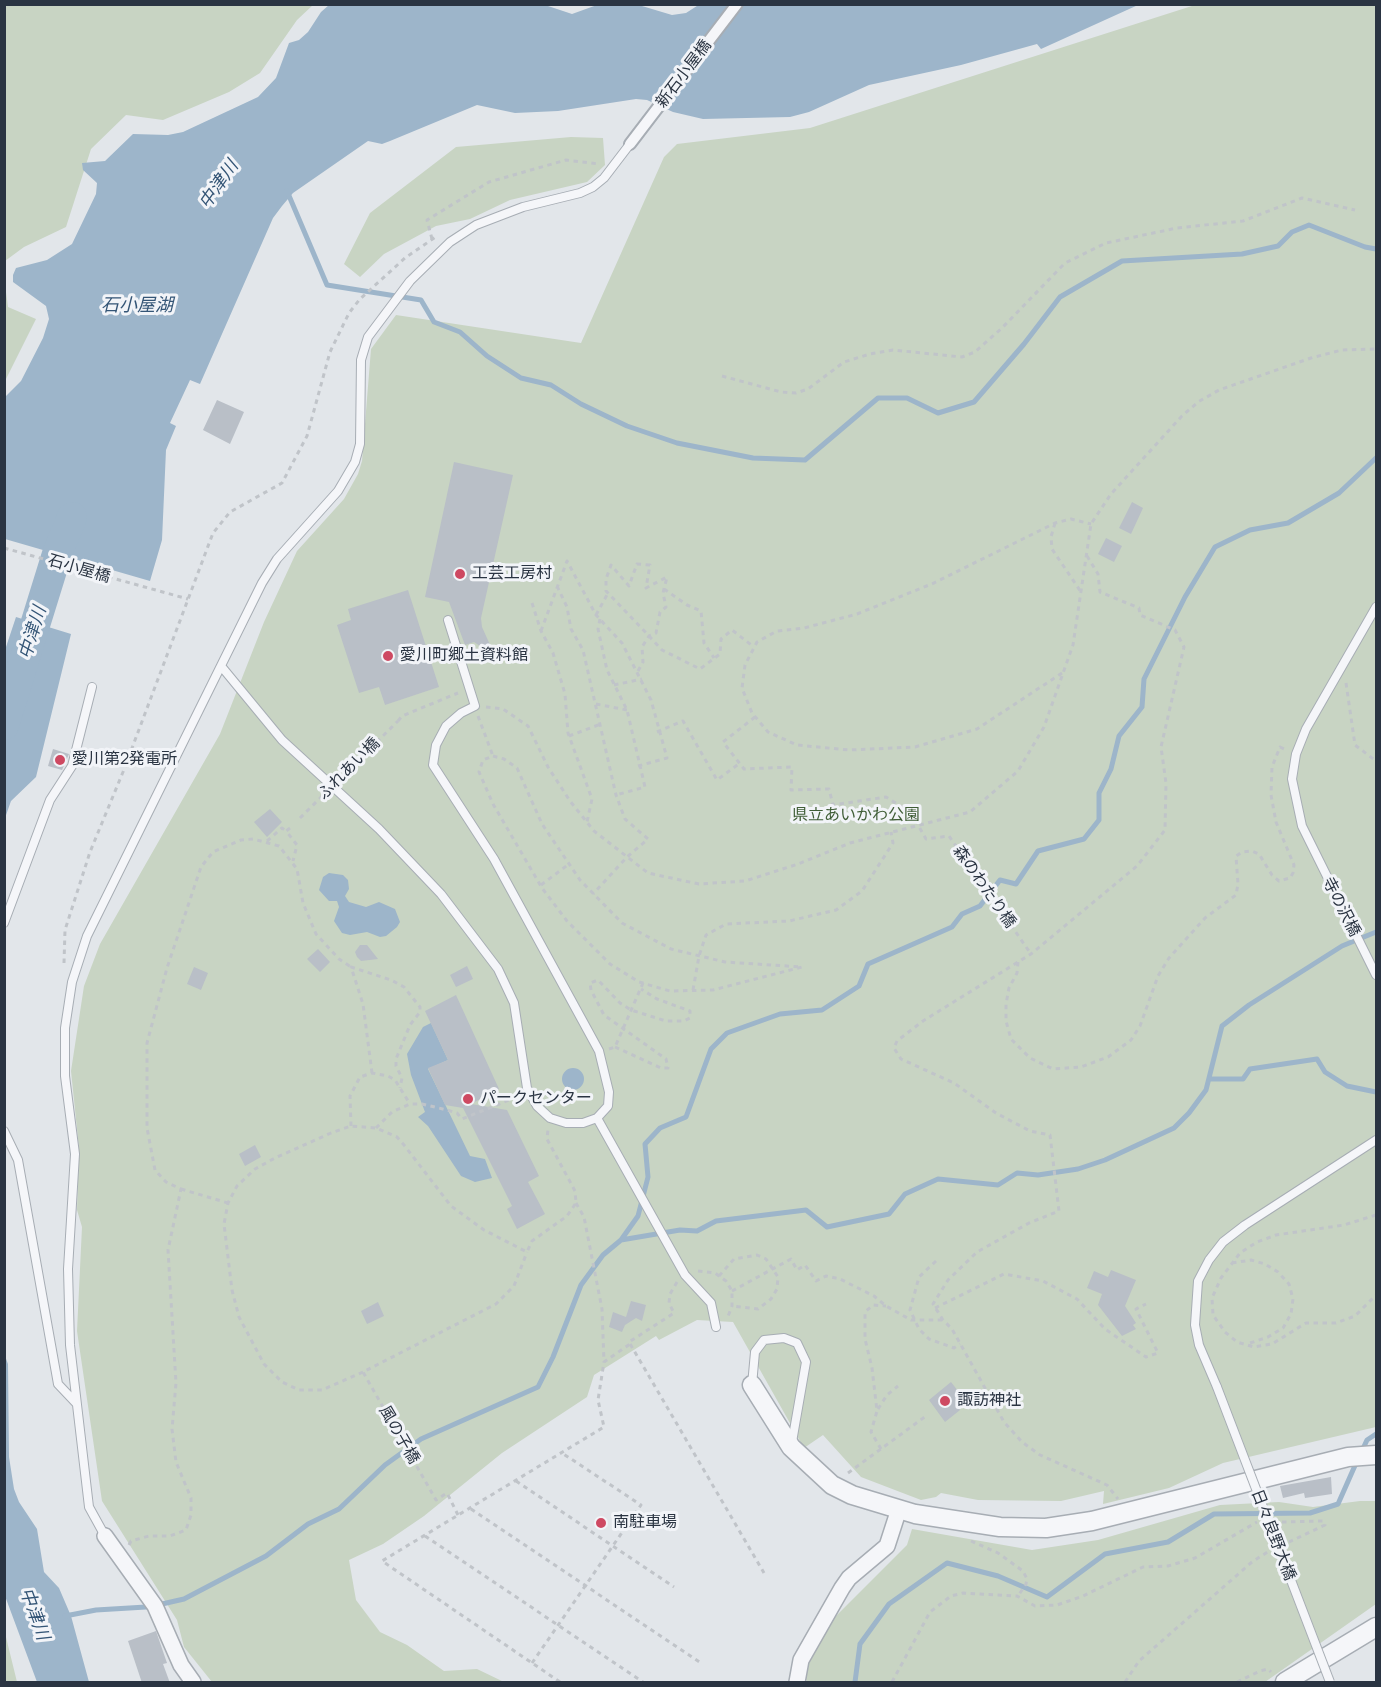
<!DOCTYPE html>
<html>
<head>
<meta charset="utf-8">
<style>
	body { margin:0 }
	#map { position:relative; width:1381px; height:1687px; overflow:hidden; background:#e2e6ea; font-family:Manrope,sans-serif }
	canvas { display:block }
	.frame { position:absolute; inset:0; border:6px solid #2a3442; pointer-events:none }
</style>
</head>
<body>
<div id="map">
<canvas width="1381" height="1687"></canvas>
<div class="frame"></div>
</div>
<script>
const g = document.querySelector('canvas').getContext('2d');
g.lineJoin = 'round';
function fill(path, color) {
  g.fillStyle = color;
  g.fill(path, 'evenodd');
}
function poly(rows) {
  const path = new Path2D();
  for (const r of rows) {
    if (r.length === 3) {
      path.moveTo(r[0] + r[2], r[1]);
      path.arc(r[0], r[1], r[2], 0, 2 * Math.PI);
      continue;
    }
    path.moveTo(r[0], r[1]);
    for (let i = 2; i < r.length; i += 2) path.lineTo(r[i], r[i + 1]);
  }
  return path;
}
function trace(path, color, width, dash) {
  g.strokeStyle = color;
  g.lineWidth = width;
  g.lineCap = dash ? 'butt' : 'round';
  g.setLineDash(dash || []);
  g.stroke(path);
}
function write(font, color, halo, rows, align = 'center') {
  g.font = font + ' Manrope,"Noto Sans JP",sans-serif';
  g.lineWidth = 6;
  g.setLineDash([]);
  g.textBaseline = 'middle';
  g.strokeStyle = halo;
  g.fillStyle = color;
  for (const [text, x, y, turn = 0] of rows) {
    g.save();
    g.translate(x, y);
    g.rotate((+turn || 0) * Math.PI / 180);
    g.textAlign = isNaN(turn) ? turn : align;
    if (halo) g.strokeText(text, 0, 0);
    g.fillText(text, 0, 0);
    g.restore();
  }
}
const green = poly([
	[5,5,313,5,297,20,260,73,229,92,163,120,126,115,91,149,66,227,24,247,5,261],
	[1195,5,1376,5,1376,1427,1223,1463,1169,1488,1103,1504,1104,1491,1061,1501,978,1500,941,1493,936,1497,921,1500,861,1477,823,1435,804,1448,733,1322,697,1320,659,1340,656,1336,594,1375,587,1397,502,1453,424,1516,383,1544,349,1560,356,1600,380,1632,407,1645,444,1671,477,1669,504,1682,212,1682,184,1647,177,1620,102,1501,77,1331,82,1227,77,1210,79,1148,71,1071,84,986,100,944,220,734,264,622,297,551,344,499,358,474,362,461,371,349,396,315,581,343,664,157,677,144,810,128],
	[571,137,603,138,605,165,587,182,510,200,470,219,436,226,384,254,360,277,344,264,370,213,456,147],
	[4,277,8,307,36,319,5,381],
	[1360,1501,1376,1501,1376,1604,1265,1682,807,1682,804,1673,832,1620,907,1545,912,1529,1032,1550,1098,1540,1220,1505,1279,1502,1313,1507],
	[5,1633,17,1682,5,1682]
]);
const water = poly([
	[542,4,572,14,597,5,618,4,642,6,672,15,686,13,700,4,1138,5,1041,49,1037,44,961,65,869,85,809,112,790,117,703,119,673,112,647,100,636,99,558,111,515,113,477,105,390,141,382,144,368,141,293,193,282,206,273,218,200,384,190,380,170,423,176,426,166,450,162,540,150,581,5,539,5,397,21,381,43,338,49,319,46,306,13,282,13,275,16,268,47,260,72,244,96,194,97,183,83,170,82,163,105,161,133,134,168,135,183,132,258,97,276,78,289,43,299,40,308,32,321,12,329,5],
	[16,617,71,634,36,777,11,801,5,818,5,650],
	[329,873,343,875,348,880,349,889,345,896,349,902,366,907,379,902,395,909,400,922,397,927,386,936,380,937,367,932,350,935,342,933,334,921,339,907,337,901,329,901,319,890,323,877],
	[431,1023,448,1060,428,1069,470,1156,485,1159,492,1178,475,1182,461,1176,428,1126,418,1117,425,1112,411,1075,407,1054,423,1027],
	[573,1079,11],
	[5,1356,8,1364,9,1457,14,1489,19,1502,37,1529,44,1572,59,1588,71,1616,89,1682,37,1682,5,1596]
]);
const stream = poly([
	[287,191,327,285,421,300,434,322,460,332,487,356,521,378,551,385,581,404,627,426,677,443,753,458,805,460,878,398,907,398,938,413,974,402,1024,344,1060,297,1122,261,1242,254,1278,246,1292,232,1309,225,1365,247,1376,249],
	[1209,1079,1243,1079,1250,1069,1317,1059,1325,1072,1347,1086,1376,1092],
	[621,1240,680,1230,697,1231,716,1221,806,1210,827,1227,889,1214,905,1194,938,1179,998,1185,1017,1173,1038,1175,1078,1169,1105,1160,1174,1128,1189,1113,1206,1090,1222,1026,1249,1005,1342,946,1376,932],
	[1361,1453,1367,1440,1376,1434],
	[162,1604,184,1599,266,1556,308,1524,339,1509,385,1465,421,1439,538,1387,553,1357,581,1285,603,1255,621,1240,638,1216,648,1177,645,1144,660,1128,686,1117,711,1049,727,1033,780,1014,822,1010,859,986,868,964,952,927,962,914,980,906,1000,880,1016,884,1038,851,1084,839,1099,820,1099,793,1111,769,1119,736,1142,707,1144,679,1185,597,1215,547,1250,530,1288,523,1339,493,1376,458],
	[65,1616,96,1610,146,1607],
	[855,1682,860,1644,889,1604,947,1563,998,1576,1047,1597,1105,1554,1168,1542,1214,1514,1310,1513,1338,1504,1357,1461]
]);
const river = poly([
	[4,725,57,554,72,517]
]);
const building = poly([
	[217,400,244,412,230,444,203,430],
	[454,462,513,475,481,618,482,627,495,656,474,642,465,645,449,602,425,597],
	[1132,502,1143,508,1131,534,1119,528],
	[1106,538,1122,546,1114,562,1098,554],
	[408,590,439,687,385,705,379,687,359,693,337,625,351,620,348,609],
	[53,749,69,754,62,770,48,766],
	[270,809,282,822,267,837,254,822],
	[360,945,367,945,378,959,361,961,357,957,355,952],
	[318,949,330,962,320,972,307,959],
	[467,966,473,979,456,987,450,975],
	[194,967,208,973,201,990,187,984],
	[456,995,499,1089,471,1104,507,1110,539,1176,528,1182,545,1214,517,1229,507,1209,512,1206,463,1108,445,1105,428,1068,448,1060,425,1011],
	[255,1145,261,1157,245,1166,239,1154],
	[1111,1270,1136,1280,1125,1306,1136,1323,1133,1325,1136,1329,1122,1336,1098,1305,1102,1294,1087,1288,1094,1271,1108,1277],
	[631,1301,646,1305,642,1321,636,1318,625,1325,622,1332,609,1327,613,1312,626,1317],
	[378,1302,384,1316,367,1324,361,1311],
	[951,1382,965,1400,957,1405,960,1410,945,1422,929,1400],
	[1331,1477,1332,1494,1305,1498,1304,1493,1283,1498,1280,1486],
	[156,1631,167,1663,163,1664,170,1683,142,1683,128,1641]
]);
const path = poly([
	[432,239,427,220,489,182,566,160,599,164],
	[722,376,781,392,796,393,808,389,844,362,870,354,893,350,962,357,975,352,1002,328,1065,263,1106,243,1177,228,1243,221,1302,198,1355,210],
	[1055,523,1051,537,1052,549,1081,592],
	[4,548,188,599],
	[1087,556,1098,574,1100,592,1139,608,1140,615,1175,630,1184,647,1161,747,1166,783,1165,830,1137,866,1031,954,923,1021,897,1041,894,1048,901,1059,954,1083,996,1113,1030,1131,1050,1135,1059,1211,1029,1223,977,1252,948,1280,933,1304,943,1320,952,1329,1004,1422,1022,1442,1040,1455,1107,1485,1118,1499],
	[557,586,567,607,571,629,583,650,616,795,625,819,648,839,627,857,593,894],
	[664,589,687,605,701,611,704,643,714,658],
	[532,603,541,631,553,653,565,694,568,733,592,799,587,822],
	[596,615,608,593],
	[600,619,598,629,607,670,627,710,645,787,616,795],
	[541,631,567,561,596,615,622,643,651,700,667,758,638,766],
	[638,671,643,662,642,647,649,636,656,633,660,612,666,607,663,593,667,577,646,588,650,565,637,564,629,586,611,565,606,579,606,591,608,593,649,636,662,650,700,669,720,654,721,639,732,630,754,647],
	[1062,673,977,729,915,747,849,750,797,745,768,732,752,713,742,688,745,665,757,642,777,631,804,628,857,614,934,583,1055,523,1071,519,1091,524],
	[1346,683,1355,745,1376,761],
	[614,685,642,679],
	[596,704,627,710],
	[486,707,503,709,528,726,548,767,570,801,594,831,648,873,699,884,745,881,798,864,850,843,970,812,1018,771,1044,727,1073,645,1091,524,1111,494,1181,417,1198,402,1219,390,1311,358,1342,350,1376,349],
	[478,716,493,756],
	[755,717,723,742,744,769,792,767,791,790,829,789,833,805,886,797,902,807,913,807,918,825,926,839,949,836,1031,954],
	[398,721,402,716,458,693],
	[657,732,683,721,717,780,740,763],
	[569,736,601,724],
	[493,756,504,759,517,768,542,824,580,880,622,923,671,949,725,962,802,967,713,990,670,991,639,982,610,964,567,921,542,888,493,804,479,772,483,760,493,756],
	[290,828,286,831,297,845,293,861],
	[267,841,282,828,286,831],
	[541,885,569,864],
	[1018,962,1017,973,1009,988,1006,1004,1006,1021,1011,1039,1030,1058,1053,1069,1081,1067,1108,1057,1131,1040,1140,1026,1158,976,1169,958,1205,918,1236,895,1238,884,1236,856,1242,852,1252,851,1259,854,1272,875,1279,881,1290,878,1293,873,1294,865,1276,822,1271,795,1272,767,1280,747,1286,750],
	[64,963,65,930,90,852,123,772,213,533,230,512,282,483,307,436,330,352,349,313,360,299,405,258,437,236],
	[693,990,699,956,706,935,726,924,789,921,836,910,862,891,893,843,891,832],
	[615,1047,661,1068,668,1068,666,1059,604,1015,591,990,590,983,598,980,620,1003,631,1010,666,1021,684,1021,690,1018,690,1011,657,999,641,989],
	[609,1049,615,1047,643,983],
	[372,1073,363,1004,351,967,391,980,404,987,420,1007,420,1012,410,1025,396,1059,396,1066,402,1078,400,1088],
	[351,1126,350,1096,360,1077,372,1073,388,1076,395,1080,410,1104],
	[376,1128,392,1112,410,1104,422,1104,447,1110,457,1113,462,1119,519,1096],
	[181,1189,228,1203],
	[576,1203,584,1217,602,1309,604,1362],
	[1376,1215,1344,1225,1276,1235,1257,1242,1240,1253,1221,1278,1212,1298,1213,1315,1225,1332,1237,1342,1254,1347,1272,1344,1306,1323,1336,1323,1355,1316,1376,1295],
	[936,1261,919,1277,910,1310,919,1329,929,1339,954,1348,960,1344],
	[1232,1263,1251,1260,1265,1264,1278,1272,1289,1284,1293,1299,1291,1314,1283,1328,1268,1337,1247,1344],
	[698,1271,715,1273,726,1281,732,1291,732,1306,727,1319],
	[719,1276,734,1259,757,1255,766,1259,778,1277,777,1289,771,1299,758,1309,732,1306],
	[677,1282,670,1294,669,1303,674,1313,629,1342,764,1573],
	[732,1291,791,1259,797,1270,805,1265,816,1281,826,1276,840,1279,874,1296,886,1306,911,1320,943,1320],
	[935,1308,1004,1274,1043,1281,1077,1299,1105,1329,1146,1357,1158,1353,1136,1309,1146,1304],
	[363,1372,322,1390,299,1390,282,1382,264,1364,239,1317,232,1290,224,1224,228,1203,237,1186,255,1169,275,1158,331,1133,351,1126,376,1128,397,1137,404,1145,451,1206,484,1230,527,1252,532,1241,567,1216,576,1203,575,1191,547,1139,548,1129],
	[878,1409,887,1395,898,1386],
	[881,1449,871,1432,877,1411,872,1368,865,1339,865,1312,873,1305,886,1306],
	[848,1473,926,1416],
	[516,1481,674,1587],
	[471,1509,701,1663],
	[458,1515,447,1493,436,1500,363,1372,496,1304,514,1286,527,1252],
	[1282,1522,1323,1521,1325,1525,1289,1542],
	[425,1536,643,1682],
	[971,1541,998,1553,1023,1571,1027,1579,1026,1584,1018,1596],
	[129,1545,131,1541,149,1536,170,1536,186,1530,191,1515,191,1498,176,1462,172,1429,176,1383,168,1250,181,1189,166,1182,155,1170,147,1128,147,1043,167,968,201,867,213,852,241,840,253,839,279,846,297,869,303,903,316,934,339,959,351,967],
	[532,1663,641,1505,562,1453],
	[560,1682,382,1561,604,1427,598,1400,604,1362,630,1344],
	[892,1682,930,1612,951,1596,963,1593,1017,1596,1035,1606,1057,1605,1083,1596,1143,1567,1168,1566,1195,1558,1257,1522],
	[1125,1682,1139,1661,1252,1562,1269,1551],
	[1237,1682,1260,1671,1268,1669,1271,1672]
]);
const service = poly([
	[1376,607,1306,729,1296,754,1292,779,1302,826,1376,975],
	[221,666,282,740,379,829,441,894,498,969,514,1003,527,1088,537,1106,550,1118,566,1123,583,1123,597,1118,608,1106,609,1092,599,1051,494,859,433,765,436,745,446,726,461,713,475,706,448,620],
	[4,923,50,800,72,766,92,687],
	[597,1118,685,1275,711,1303,716,1327],
	[4,1131,18,1160,58,1384,76,1403],
	[752,1385,755,1352,764,1340,784,1338,797,1343,806,1362,792,1442],
	[1217,1387,1199,1345,1195,1325,1198,1281,1209,1260,1223,1242,1245,1225,1376,1140],
	[105,1536,89,1507,70,1345,68,1269,75,1154,65,1076,65,1028,72,982,87,936,262,583,277,559,338,491,355,462,360,444,361,360,368,337,410,281,450,242,476,225,523,207,580,193,593,187,604,178,630,144]
]);
const pedestrian = poly([
	[630,144,737,4]
]);
const minor = poly([
	[105,1536,155,1606,181,1665,193,1682],
	[797,1682,801,1660,842,1588,849,1578,887,1546,899,1509]
]);
const tertiary = poly([
	[752,1385,791,1447,832,1485,852,1495,915,1514,1000,1527,1046,1528,1092,1521,1348,1457,1376,1455],
	[1285,1682,1376,1627]
]);
const pathBridge = poly([
	[300,818,398,721]
]);
const serviceBridge = poly([
	[1217,1387,1330,1682]
]);
const markers = [
	[460,574,6,"#ce4962"],
	[388,656,6,"#ce4962"],
	[60,760,6,"#ce4962"],
	[468,1099,6,"#ce4962"],
	[945,1401,6,"#ce4962"],
	[601,1523,6,"#ce4962"]
];
const streetNames = [
	["新石小屋橋",684,74,-53],
	["石小屋橋",79,569,16],
	["ふれあい橋",349,769,-45],
	["森のわたり橋",984,887,55],
	["寺の沢橋",1341,907,63],
	["風の子橋",399,1435,60],
	["日々良野大橋",1273,1535,69]
];
const poiNames = [
	["工芸工房村",472,574],
	["愛川町郷土資料館",400,656],
	["愛川第2発電所",72,760],
	["パークセンター",480,1099],
	["諏訪神社",957,1401],
	["南駐車場",613,1523]
];
const parkNames = [
	["県立あいかわ公園",856,816]
];
const waterNames = [
	["中津川",219,185,-55],
	["石小屋湖",137,306],
	["中津川",33,633,-73],
	["中津川",34,1614,70]
];
fill(green, '#c8d4c3');
fill(water, '#9db5ca');
trace(stream, '#9db5ca', 5);
trace(river, '#9db5ca', 30);
fill(building, '#b9bfc7');
trace(service, '#a7adb4', 10);
trace(pedestrian, '#a7adb4', 14);
trace(minor, '#a7adb4', 18);
trace(tertiary, '#a7adb4', 21);
trace(path, '#c0c4c9', 3, [4.5, 4.5]);
trace(service, '#f5f6f9', 8);
trace(pedestrian, '#f5f6f9', 10);
trace(minor, '#f5f6f9', 15);
trace(tertiary, '#f5f6f9', 18);
trace(serviceBridge, '#a7adb4', 10, []);
trace(pathBridge, '#c0c4c9', 3, [4.5, 4.5]);
trace(serviceBridge, '#f5f6f9', 8);
for (const [x, y, r, color] of markers) {
  const dot = new Path2D();
  dot.arc(x, y, r, 0, 2 * Math.PI);
  g.fillStyle = color;
  g.fill(dot);
  trace(dot, '#f2f4f8', 2);
}
write('16px', '#2a3442', '#f2f4f8', streetNames);
write('16px', '#2a3442', '#f2f4f8', poiNames, 'left');
write('16px', '#405e37', '#f2f4f8', parkNames);
write('italic 18px', '#345576', '#f2f4f8', waterNames);
</script>
</body>
</html>
